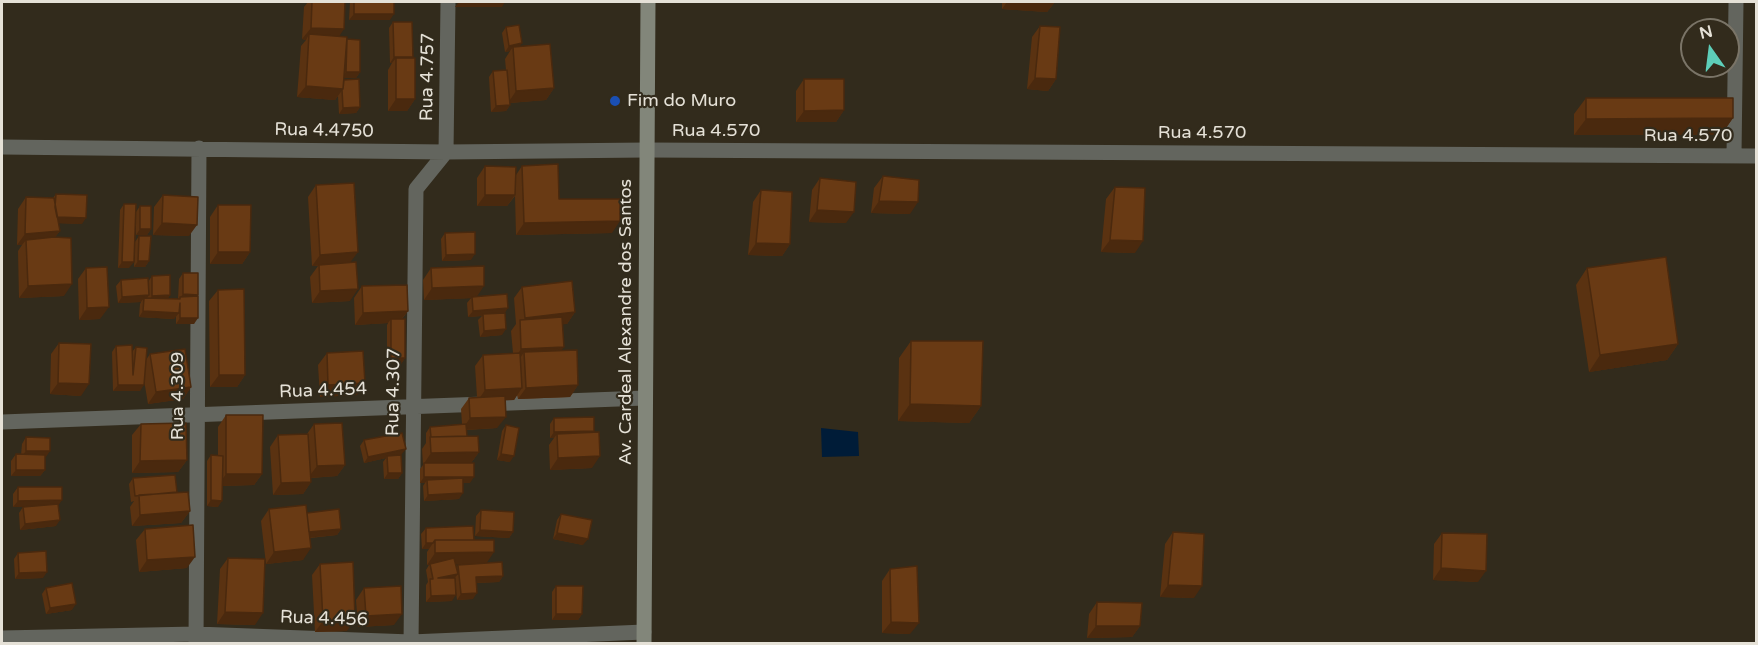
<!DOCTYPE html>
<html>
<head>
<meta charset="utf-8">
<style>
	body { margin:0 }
	#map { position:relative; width:1758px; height:645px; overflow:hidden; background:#322b1c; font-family:"Varela Round",sans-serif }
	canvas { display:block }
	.frame { position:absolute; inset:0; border:3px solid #e5e1d7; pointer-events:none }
	.north { position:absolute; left:1680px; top:18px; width:60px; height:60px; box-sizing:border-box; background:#322b1c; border:2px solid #7a7467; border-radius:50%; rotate:346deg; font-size:16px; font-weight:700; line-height:24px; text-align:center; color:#e5e1d7 }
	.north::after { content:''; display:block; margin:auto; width:21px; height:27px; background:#5dceb9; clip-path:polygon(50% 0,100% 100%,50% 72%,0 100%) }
</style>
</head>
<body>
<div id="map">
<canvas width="1758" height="645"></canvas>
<div class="frame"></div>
<div class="north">N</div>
</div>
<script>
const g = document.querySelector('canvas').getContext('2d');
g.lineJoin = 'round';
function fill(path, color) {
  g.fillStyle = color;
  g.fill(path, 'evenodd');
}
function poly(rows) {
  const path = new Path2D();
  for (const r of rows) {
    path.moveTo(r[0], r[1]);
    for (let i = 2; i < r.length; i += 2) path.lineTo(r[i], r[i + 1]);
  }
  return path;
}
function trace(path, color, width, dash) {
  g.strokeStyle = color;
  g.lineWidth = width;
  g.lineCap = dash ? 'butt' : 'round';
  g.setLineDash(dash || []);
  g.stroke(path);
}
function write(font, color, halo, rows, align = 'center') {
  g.font = font + ' "Varela Round",sans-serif';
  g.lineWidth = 4.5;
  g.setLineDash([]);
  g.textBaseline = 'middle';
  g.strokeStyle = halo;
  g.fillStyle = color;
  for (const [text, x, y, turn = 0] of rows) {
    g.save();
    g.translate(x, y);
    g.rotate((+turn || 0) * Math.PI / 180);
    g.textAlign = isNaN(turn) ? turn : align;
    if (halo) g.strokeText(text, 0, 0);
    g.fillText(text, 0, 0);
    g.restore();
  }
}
const water = poly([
	[821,428,858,432,859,456,822,457]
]);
const street = poly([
	[2,147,446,152,647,150,1756,156],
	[1734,155,1736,2],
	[2,422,645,398],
	[2,638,196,634,411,642,644,632],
	[196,643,199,148],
	[411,644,416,189,446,152,448,2]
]);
const secondary = poly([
	[644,644,648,2]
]);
const wall = poly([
	[308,2,345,2,339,37,347,39,360,72,356,78,344,78,344,80,360,107,356,113,339,114,338,96,335,100,297,97,301,46,306,40,302,39,304,7],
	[350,2,354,2,390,20,349,20],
	[1002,2,1055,2,1047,12,1002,9],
	[393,22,413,57,412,58,415,99,407,111,388,111,388,70,392,63,390,63,389,28],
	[1040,26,1056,79,1048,91,1027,89,1032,37],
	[506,27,520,46,554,88,546,100,510,103,510,105,506,111,491,112,489,77,493,71,506,70,505,59,510,51,505,52,502,33],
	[804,79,844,110,836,122,796,122,796,91],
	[1586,98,1733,118,1721,135,1574,135,1574,114],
	[485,166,516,175,522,166,559,199,612,233,516,235,515,196,507,206,477,206,477,178],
	[883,176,910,214,871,213,874,188],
	[820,178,846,223,809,222,812,190],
	[316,185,350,263,350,301,312,303,310,277,318,266,312,266,308,197],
	[1115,187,1135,253,1101,252,1106,199],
	[761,190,790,244,782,256,748,255,753,202],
	[56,194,82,224,58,223,60,231,55,237,64,296,19,298,18,251,22,245,17,245,18,209,26,197,53,198],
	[163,195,189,236,153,235,154,207],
	[124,204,129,268,118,268,120,210],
	[218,205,250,252,242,264,210,264,210,217],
	[140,206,151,229,147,235,136,235,136,212],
	[445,233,471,260,442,261,441,239],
	[139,236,149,261,145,267,134,267,135,242],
	[86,268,100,319,79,320,78,279],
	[431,268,477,297,508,308,504,313,502,335,480,337,478,320,482,316,468,317,467,303,471,298,424,300,423,280],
	[1587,268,1678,344,1667,360,1589,372,1576,285],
	[183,273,198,295,197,297,194,324,176,324,176,316,174,319,139,317,140,304,141,302,118,303,116,286,121,280,148,282,152,276,170,295,168,298,178,299,179,279],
	[362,286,408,311,402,319,405,358,401,364,387,364,387,325,388,323,355,325,354,298],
	[522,287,575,312,567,324,563,324,561,351,578,385,570,397,518,399,517,395,514,400,505,400,497,428,467,430,467,436,479,452,471,463,470,483,463,483,459,499,424,501,423,486,425,483,420,483,420,469,423,465,422,449,426,443,426,433,430,427,462,424,461,409,469,398,477,397,475,366,483,355,513,353,511,331,516,324,514,298],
	[218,290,245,375,237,387,210,387,209,301],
	[911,341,981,406,969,423,898,421,899,358],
	[59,343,81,396,50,394,51,354],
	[116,346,132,352,136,347,146,360,150,354,191,387,183,399,148,404,144,380,140,391,113,391,112,352],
	[327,353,357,395,320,397,318,365],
	[226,415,262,474,254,485,222,486,218,507,207,506,207,461,211,455,218,456,218,427],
	[554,418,594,431,592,468,550,470,549,445,554,438,550,438,550,424],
	[141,424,187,460,178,472,132,473,132,435],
	[314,424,345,465,337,476,311,478,311,482,303,494,273,495,270,447,278,435,307,434],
	[506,425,510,462,497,460,502,431],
	[26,437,46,457,45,457,45,470,40,476,11,476,11,461,16,454,21,455,22,444],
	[364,440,401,455,402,473,398,479,384,479,383,462,386,458,364,463,360,446],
	[133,478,177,492,190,511,181,523,132,526,130,507,134,501,131,502,129,484],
	[18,487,58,506,56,526,20,530,19,513,23,507,31,506,13,507,13,494],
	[269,509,307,513,341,529,337,535,310,538,303,560,266,564,261,521],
	[481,510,513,532,509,538,475,536,476,516],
	[561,514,583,545,553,539,557,520],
	[426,528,474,540,487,563,503,576,499,582,476,583,473,599,457,600,455,584,452,601,426,602,426,585,428,582,426,570,429,565,427,565,427,552,429,549,422,549,421,534],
	[456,564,476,564,458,565,457,568],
	[145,529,187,568,139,572,136,540],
	[1173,532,1194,598,1160,597,1165,544],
	[1442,533,1478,582,1433,580,1434,544],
	[18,553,43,578,15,579,14,559],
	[228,558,255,625,217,624,220,569],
	[320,564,347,631,315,632,312,575],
	[890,569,910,634,882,633,882,581],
	[556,586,582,614,578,620,552,620,552,592],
	[46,588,72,610,46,614,42,594],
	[364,588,394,625,358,627,356,600],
	[1097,602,1140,626,1132,637,1087,638,1089,614]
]);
const shadedWall = poly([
	[459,2,505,2,502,7,455,7],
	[1007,2,1055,2,1047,12,1002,9],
	[354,14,394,14,390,20,349,20],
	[311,28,344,29,336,41,309,34,306,40,302,39],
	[522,43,518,49,513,47,510,51,505,52,509,46],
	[394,57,413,57,409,63,396,58,392,63,390,63],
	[346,72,360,72,356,78,341,78],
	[1035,78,1056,79,1048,91,1027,89],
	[306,86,343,89,335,100,297,97],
	[554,88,546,100,508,103,516,91],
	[396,99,415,99,407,111,388,111],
	[510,105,506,111,491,112,496,106],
	[360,107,356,113,339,114,343,108],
	[844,110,836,122,796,122,804,111],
	[1733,118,1721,135,1574,135,1586,119],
	[485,195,515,195,507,206,477,206],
	[879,201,918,202,910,214,871,213],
	[817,210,854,212,846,223,809,222],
	[55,217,86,218,82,224,51,223],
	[620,221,612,233,516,235,524,223],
	[162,223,197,225,189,236,153,235],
	[140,229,151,229,147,235,136,235],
	[60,231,51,242,26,240,22,245,17,245,25,234],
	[1110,240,1143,241,1135,253,1101,252],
	[756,243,790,244,782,256,748,255],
	[218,252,250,252,242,264,210,264],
	[358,252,349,264,312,266,320,255],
	[475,254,471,260,442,261,446,255],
	[138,261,149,261,145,267,134,267],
	[122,262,134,262,129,268,118,268],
	[72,284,64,296,19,298,28,286],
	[484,286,476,298,424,300,432,288],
	[358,289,350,301,312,303,320,291],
	[183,294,198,295,194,301,180,298],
	[149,295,145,302,144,298,141,302,118,303,122,297],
	[170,295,166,302,148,302,152,296],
	[109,307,100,319,79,320,87,308],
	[508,308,504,314,468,317,473,311],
	[143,311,179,313,174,319,139,317],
	[408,311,399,322,391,319,388,323,355,325,363,313],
	[575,312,567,324,520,329,520,325,525,318],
	[180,318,198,318,194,324,176,324],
	[506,329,502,335,480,337,484,331],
	[1678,344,1667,360,1589,372,1600,355],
	[564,347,556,358,524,352,519,360,513,361,521,349],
	[391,358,405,358,401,364,387,364],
	[219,375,245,375,237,387,210,387],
	[58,383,89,384,81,396,50,394],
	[365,383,357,395,320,397,328,385],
	[118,385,144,385,140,391,113,391],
	[578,385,570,397,518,399,526,388],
	[191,387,183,399,148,404,156,392],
	[522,388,514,400,477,402,485,390],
	[910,404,981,406,969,423,898,421],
	[506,417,497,428,462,430,470,418],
	[594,431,557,434,554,438,550,438,554,432],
	[406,449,401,455,387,456,386,458,364,463,368,457],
	[26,451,50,451,46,457,21,457],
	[479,452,471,463,424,463,423,465,431,453],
	[501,454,514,456,510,462,497,460],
	[600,456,592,468,550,470,558,458],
	[187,460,178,472,132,473,140,461],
	[345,465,337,476,308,478,317,466],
	[16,470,45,470,40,476,11,476],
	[388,473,402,473,398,479,384,479],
	[226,474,262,474,254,485,218,486],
	[424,477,474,477,470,483,427,483,427,480,425,483,420,483],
	[311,482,303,494,273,495,281,483],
	[463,493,459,499,424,501,428,495],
	[62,500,58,506,13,507,18,501],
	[211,500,222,501,218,507,207,506],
	[190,511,181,523,132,526,140,515],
	[60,520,56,526,20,530,25,524],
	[341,529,337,535,305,538,309,532],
	[480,530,513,532,509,538,475,536],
	[557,533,588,539,583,545,553,539],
	[426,543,433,543,429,549,422,549],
	[311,548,303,560,266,564,274,552],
	[494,552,486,564,427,565,435,553],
	[195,557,187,568,139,572,147,560],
	[1441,568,1486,571,1478,582,1433,580],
	[47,572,43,578,15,579,19,573],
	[458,574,453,580,438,578],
	[503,576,499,582,471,583,476,577],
	[1168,585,1202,586,1194,598,1160,597],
	[477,593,473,599,457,600,461,594],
	[456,595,452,601,426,602,431,596],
	[76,604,72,610,46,614,50,608],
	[225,612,263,613,255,625,217,624],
	[402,614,394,625,358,627,366,616],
	[556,614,582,614,578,620,552,620],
	[355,619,347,631,315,632,323,621],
	[891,622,919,623,910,634,882,633],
	[1096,626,1140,626,1132,637,1087,638]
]);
const building = poly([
	[312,2,345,2,344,29,311,28,312,2],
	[354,2,394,2,394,14,354,14,354,2],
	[393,22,412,22,413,57,394,57,393,22],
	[519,25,522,43,509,46,506,27,519,25],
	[1040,26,1060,27,1056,79,1035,78,1040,26],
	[309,34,347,37,343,89,306,86,309,34],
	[347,39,360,40,360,72,346,72,347,39],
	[550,44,554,88,516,91,513,47,550,44],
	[396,58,415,58,415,99,396,99,396,58],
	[507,70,510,105,496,106,493,71,507,70],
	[359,79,360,107,343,108,342,90,343,89,344,80,359,79],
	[804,79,844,79,844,110,804,111,804,79],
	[1586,98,1733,98,1733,118,1586,119,1586,98],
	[558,164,559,199,620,199,620,221,524,223,522,166,558,164],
	[485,166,516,167,515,195,485,195,485,166],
	[883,176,919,180,918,202,879,201,883,176],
	[820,178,856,182,854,212,817,210,820,178],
	[354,183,358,252,320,255,316,185,354,183],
	[1115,187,1145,188,1143,241,1110,240,1115,187],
	[761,190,792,192,790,244,756,243,761,190],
	[56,194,87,195,86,218,57,217,55,207,56,194],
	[163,195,198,197,197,225,162,223,163,195],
	[26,197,54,198,60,231,25,234,26,197],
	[124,204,136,204,134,262,122,262,124,204],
	[218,205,251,205,250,252,218,252,218,205],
	[140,206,151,206,151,229,140,229,140,206],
	[475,232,475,254,446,255,445,233,475,232],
	[139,236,151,236,149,261,138,261,139,236],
	[54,237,71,238,72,284,28,286,26,240,54,237],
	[1666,257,1678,344,1600,355,1587,268,1666,257],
	[356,262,358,289,320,291,319,265,356,262],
	[484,266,484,286,432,288,431,268,484,266],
	[107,267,109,307,87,308,86,268,107,267],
	[183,273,198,273,198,295,183,294,183,273],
	[170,275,170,295,152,296,152,276,170,275],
	[148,278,149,295,122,297,121,280,148,278],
	[572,281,575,312,525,318,522,287,572,281],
	[407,285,408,311,363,313,362,286,407,285],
	[244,289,245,375,219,375,218,290,244,289],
	[507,294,508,308,473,311,472,297,507,294],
	[198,296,198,318,180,318,180,303,179,313,143,311,144,298,180,299,180,297,198,296],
	[505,313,506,329,484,331,483,314,505,313],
	[562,317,564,347,521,349,520,320,562,317],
	[391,319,405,319,405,358,391,358,391,319],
	[911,341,983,341,981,406,910,404,911,341],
	[59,343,91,344,89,384,58,383,59,343],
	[132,345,133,375,136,347,147,348,144,385,118,385,116,346,132,345],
	[185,349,191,387,156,392,150,354,185,349],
	[577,350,578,385,526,388,524,352,577,350],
	[363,351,365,383,328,385,327,353,363,351],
	[520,353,522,388,485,390,483,355,520,353],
	[505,396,506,417,470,418,469,398,505,396],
	[226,415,263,415,262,474,226,474,226,415],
	[594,417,594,431,554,432,554,418,594,417],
	[186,423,187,460,140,461,141,424,186,423],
	[342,423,345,465,317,466,314,424,342,423],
	[466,424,467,436,431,437,430,427,466,424],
	[506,425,519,428,514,456,501,454,506,425],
	[599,432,600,456,558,458,557,434,599,432],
	[402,433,406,449,368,457,364,440,402,433],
	[308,434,311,482,281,483,278,435,308,434],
	[478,436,479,452,431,453,430,437,478,436],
	[26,437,50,438,50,451,26,451,26,437],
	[16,454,45,455,45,470,16,470,16,454],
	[211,455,223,456,222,501,211,500,211,455],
	[401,455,402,473,388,473,387,456,401,455],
	[424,463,474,463,474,477,424,477,424,463],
	[175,475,177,492,135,496,133,478,175,475],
	[463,478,463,493,428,495,427,480,463,478],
	[18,487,62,487,62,500,18,501,18,487],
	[188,492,190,511,140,515,139,495,188,492],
	[58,504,60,520,25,524,23,507,58,504],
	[306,505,311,548,274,552,269,509,306,505],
	[339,509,341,529,309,532,307,513,339,509],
	[481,510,514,512,513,532,480,530,481,510],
	[561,514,592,520,588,539,557,533,561,514],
	[193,525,195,557,147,560,145,529,193,525],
	[473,526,474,540,435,540,433,543,426,543,426,528,473,526],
	[1173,532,1204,534,1202,586,1168,585,1173,532],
	[1442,533,1487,534,1486,571,1441,568,1442,533],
	[435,540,494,540,494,552,435,553,435,540],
	[46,551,47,572,19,573,18,553,46,551],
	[228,558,265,559,263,613,225,612,228,558],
	[454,558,458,574,438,578,455,578,456,595,431,596,430,579,433,579,430,564,454,558],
	[353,562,355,619,323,621,320,564,353,562],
	[502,562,503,576,476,577,477,593,461,594,458,565,502,562],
	[917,566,919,623,891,622,890,569,917,566],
	[72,583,76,604,50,608,46,588,72,583],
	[401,586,402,614,366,616,364,588,401,586],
	[556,586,583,586,582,614,556,614,556,586],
	[1097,602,1142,603,1140,626,1096,626,1097,602]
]);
const markers = [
	[615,101,6,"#1a4fb4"]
];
const streetNames = [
	["Rua 4.757",428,77,-89],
	["Rua 4.4750",324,131,1],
	["Rua 4.570",716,131],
	["Rua 4.570",1202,133],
	["Rua 4.570",1688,136],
	["Av. Cardeal Alexandre dos Santos",626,322,-90],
	["Rua 4.454",323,391,-2],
	["Rua 4.307",394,392,-89],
	["Rua 4.309",178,396,-90],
	["Rua 4.456",324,619,2]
];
const poiNames = [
	["Fim do Muro",627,101]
];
fill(water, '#001c38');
trace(street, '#63655e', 15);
trace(secondary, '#82867a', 15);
fill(wall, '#5a3211');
fill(shadedWall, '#4a290e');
fill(building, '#693a14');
trace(building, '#4a290e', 1.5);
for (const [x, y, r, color] of markers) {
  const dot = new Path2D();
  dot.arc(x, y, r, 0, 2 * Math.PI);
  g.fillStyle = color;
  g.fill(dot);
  trace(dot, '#322b1c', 2);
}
write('18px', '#e5e1d7', '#322b1c', streetNames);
write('18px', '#e5e1d7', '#322b1c', poiNames, 'left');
</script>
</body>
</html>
